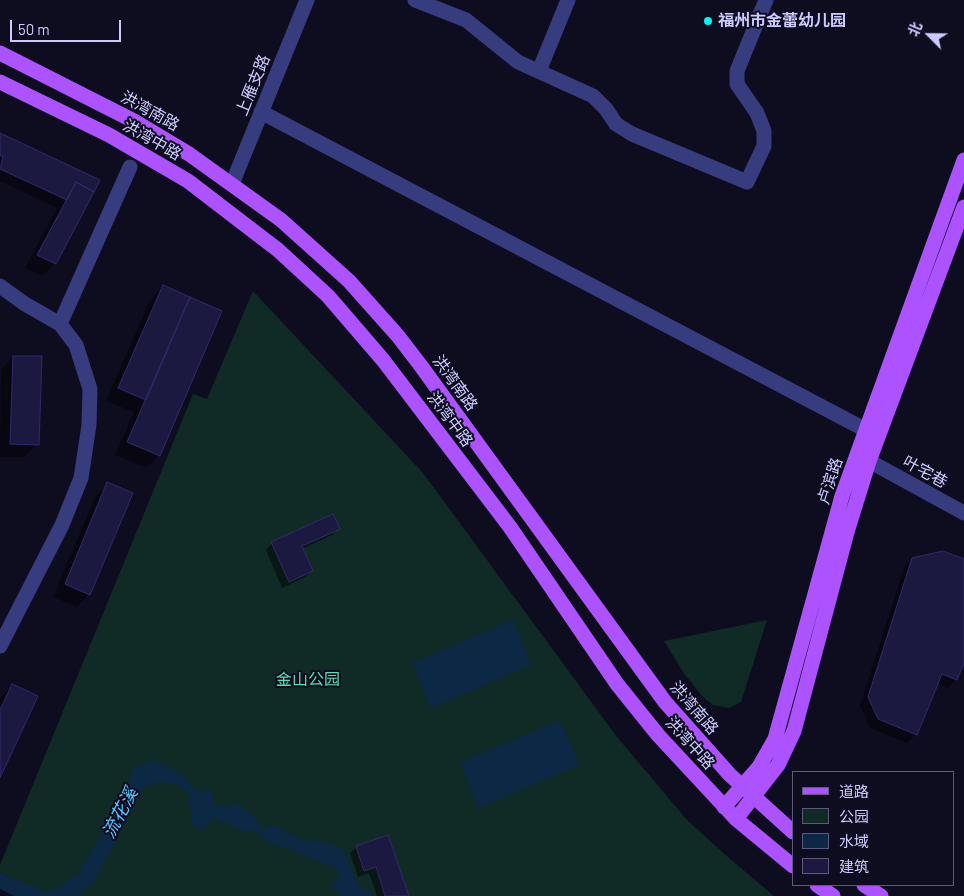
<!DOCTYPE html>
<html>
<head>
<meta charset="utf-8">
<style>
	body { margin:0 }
	#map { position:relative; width:964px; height:896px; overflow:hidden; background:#0e0d20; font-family:Barlow,"Noto Sans SC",sans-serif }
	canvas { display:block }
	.legend { position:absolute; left:792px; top:771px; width:162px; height:115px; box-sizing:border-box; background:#0e0d20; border:1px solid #5a5979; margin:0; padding:6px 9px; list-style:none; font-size:15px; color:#cccbff }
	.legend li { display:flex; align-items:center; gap:10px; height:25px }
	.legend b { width:25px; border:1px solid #5a5979 }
	.north { position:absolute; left:904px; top:10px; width:50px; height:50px; -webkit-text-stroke:4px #0e0d20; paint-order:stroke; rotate:293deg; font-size:14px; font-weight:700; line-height:20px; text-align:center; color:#cccbff }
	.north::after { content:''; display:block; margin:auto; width:18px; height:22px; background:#cccbff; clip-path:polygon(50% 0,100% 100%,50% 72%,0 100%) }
	.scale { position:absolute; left:10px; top:20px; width:111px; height:22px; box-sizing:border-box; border:2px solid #cccbff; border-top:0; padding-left:6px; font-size:15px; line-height:18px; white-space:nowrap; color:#cccbff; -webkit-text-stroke:4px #0e0d20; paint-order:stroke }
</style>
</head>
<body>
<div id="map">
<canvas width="964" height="896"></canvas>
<ul class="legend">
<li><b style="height:6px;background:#ac52ff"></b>道路</li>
<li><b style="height:14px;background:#102a26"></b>公园</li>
<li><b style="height:14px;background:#0c2845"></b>水域</li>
<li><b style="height:14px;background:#1c1941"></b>建筑</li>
</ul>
<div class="north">北</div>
<div class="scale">50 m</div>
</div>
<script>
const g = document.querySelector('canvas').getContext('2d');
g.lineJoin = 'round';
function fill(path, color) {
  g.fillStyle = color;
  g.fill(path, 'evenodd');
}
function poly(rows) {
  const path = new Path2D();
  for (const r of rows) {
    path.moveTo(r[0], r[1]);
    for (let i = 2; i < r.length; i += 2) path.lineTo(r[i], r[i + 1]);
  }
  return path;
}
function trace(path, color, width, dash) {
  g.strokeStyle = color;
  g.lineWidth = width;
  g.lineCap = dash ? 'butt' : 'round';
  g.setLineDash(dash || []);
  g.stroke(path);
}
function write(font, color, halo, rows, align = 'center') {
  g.font = font + ' Barlow,"Noto Sans SC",sans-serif';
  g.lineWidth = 4;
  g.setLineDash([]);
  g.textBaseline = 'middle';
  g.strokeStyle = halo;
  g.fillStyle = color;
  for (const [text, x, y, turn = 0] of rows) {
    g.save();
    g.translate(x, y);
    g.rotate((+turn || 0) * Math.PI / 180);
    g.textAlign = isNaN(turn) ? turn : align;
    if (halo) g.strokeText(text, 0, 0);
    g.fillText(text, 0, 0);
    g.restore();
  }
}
const green = poly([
	[253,291,423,473,617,737,661,789,687,820,729,858,774,896,32,896,23,883,0,873,0,865,193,394,207,399],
	[767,620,741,702,729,708,713,705,702,696,683,672,664,641]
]);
const water = poly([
	[513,620,531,665,431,708,412,663],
	[560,720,579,765,479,808,460,763],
	[154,760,185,776,192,788,199,791,212,790,211,798,216,806,238,804,259,821,259,825,264,830,273,825,302,840,330,843,344,851,359,887,372,892,371,896,343,896,334,890,332,885,340,876,339,871,334,867,274,844,260,836,254,829,247,832,220,821,213,816,203,831,192,825,189,792,175,783,158,782,145,786,93,883,77,896,14,896,0,889,0,873,46,892,58,888,79,873,118,804,135,767]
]);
const shadow = poly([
	[0,134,93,191,55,264,42,276,25,268,57,208,0,181],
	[163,287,159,455,146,468,115,455,134,412,106,401,150,300],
	[13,357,37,444,24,457,0,457,1,370],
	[108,484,89,594,77,607,53,597,95,497],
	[338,529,332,535,302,549,312,571,305,577,282,588,266,550,272,543],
	[912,559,964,561,964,659,956,679,947,688,936,683,916,734,907,743,870,728,860,706,904,568],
	[12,686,0,775,0,698],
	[357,847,407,896,377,896,369,873,358,877,350,853]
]);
const building = poly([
	[0,133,100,180,94,192,76,182,67,200,0,169,3,157,0,155,0,133],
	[76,182,94,192,56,264,37,255,76,182],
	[163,285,190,297,146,400,118,388,163,285],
	[190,297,222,311,160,456,127,442,190,297],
	[13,356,42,356,39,445,10,444,13,356],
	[107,482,133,493,90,595,65,584,107,482],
	[333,514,340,529,302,546,313,571,289,582,271,542,333,514],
	[943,551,964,559,964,663,957,680,942,674,917,735,878,719,868,697,912,558,943,551],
	[12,684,38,696,0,778,0,710,12,684],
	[388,835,409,896,385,896,376,867,364,871,356,846,388,835]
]);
const minor = poly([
	[415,0,466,20,518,62,593,96,606,109,616,124,632,134,747,182,764,146,764,131,757,113,737,84,737,71,766,0],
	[539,71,568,0],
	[261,112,866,430],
	[232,184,307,0],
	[0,286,25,304,60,324,130,167],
	[869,461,964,513],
	[0,646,62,525,81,478,89,425,90,389,76,345,60,324]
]);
const major = poly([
	[0,53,134,121,189,154,281,220,349,281,398,336,421,366,665,702,730,775,793,832],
	[0,82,109,135,188,181,278,250,328,296,383,360,510,527,617,684,658,735,736,819,793,866],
	[724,807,759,767,775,739,842,496,964,160],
	[736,819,778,765,794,731,847,532,869,461,964,207],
	[817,885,833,896],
	[864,885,881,896]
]);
const markers = [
	[708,21,5,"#00f6f4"]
];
const poiNames = [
	["福州市金蕾幼儿园",718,21]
];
const streetNames = [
	["上雁支路",253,85,-68],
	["洪湾南路",150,111,29],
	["洪湾中路",152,140,30],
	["洪湾南路",455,383,54],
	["洪湾中路",450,419,53],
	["叶宅巷",925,472,29],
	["卢滨路",830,481,-72],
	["洪湾南路",694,708,49],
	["洪湾中路",690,743,48]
];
const parkNames = [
	["金山公园",308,680]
];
const waterNames = [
	["流花溪",120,813,-62]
];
fill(green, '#102a26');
fill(water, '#0c2845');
fill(shadow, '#0007');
fill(building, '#1c1941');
trace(building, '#302a6d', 1);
trace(minor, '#373c7f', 15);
trace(major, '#ac52ff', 15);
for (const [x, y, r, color] of markers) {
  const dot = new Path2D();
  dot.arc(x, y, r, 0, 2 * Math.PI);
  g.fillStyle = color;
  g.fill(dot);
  trace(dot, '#0e0d20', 2);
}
write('bold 16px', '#cccbff', '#0e0d20', poiNames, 'left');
write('16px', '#cccbff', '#0e0d20', streetNames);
write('16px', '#57dfae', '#0e0d20', parkNames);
write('italic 18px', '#59c4ff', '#0e0d20', waterNames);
</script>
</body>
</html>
